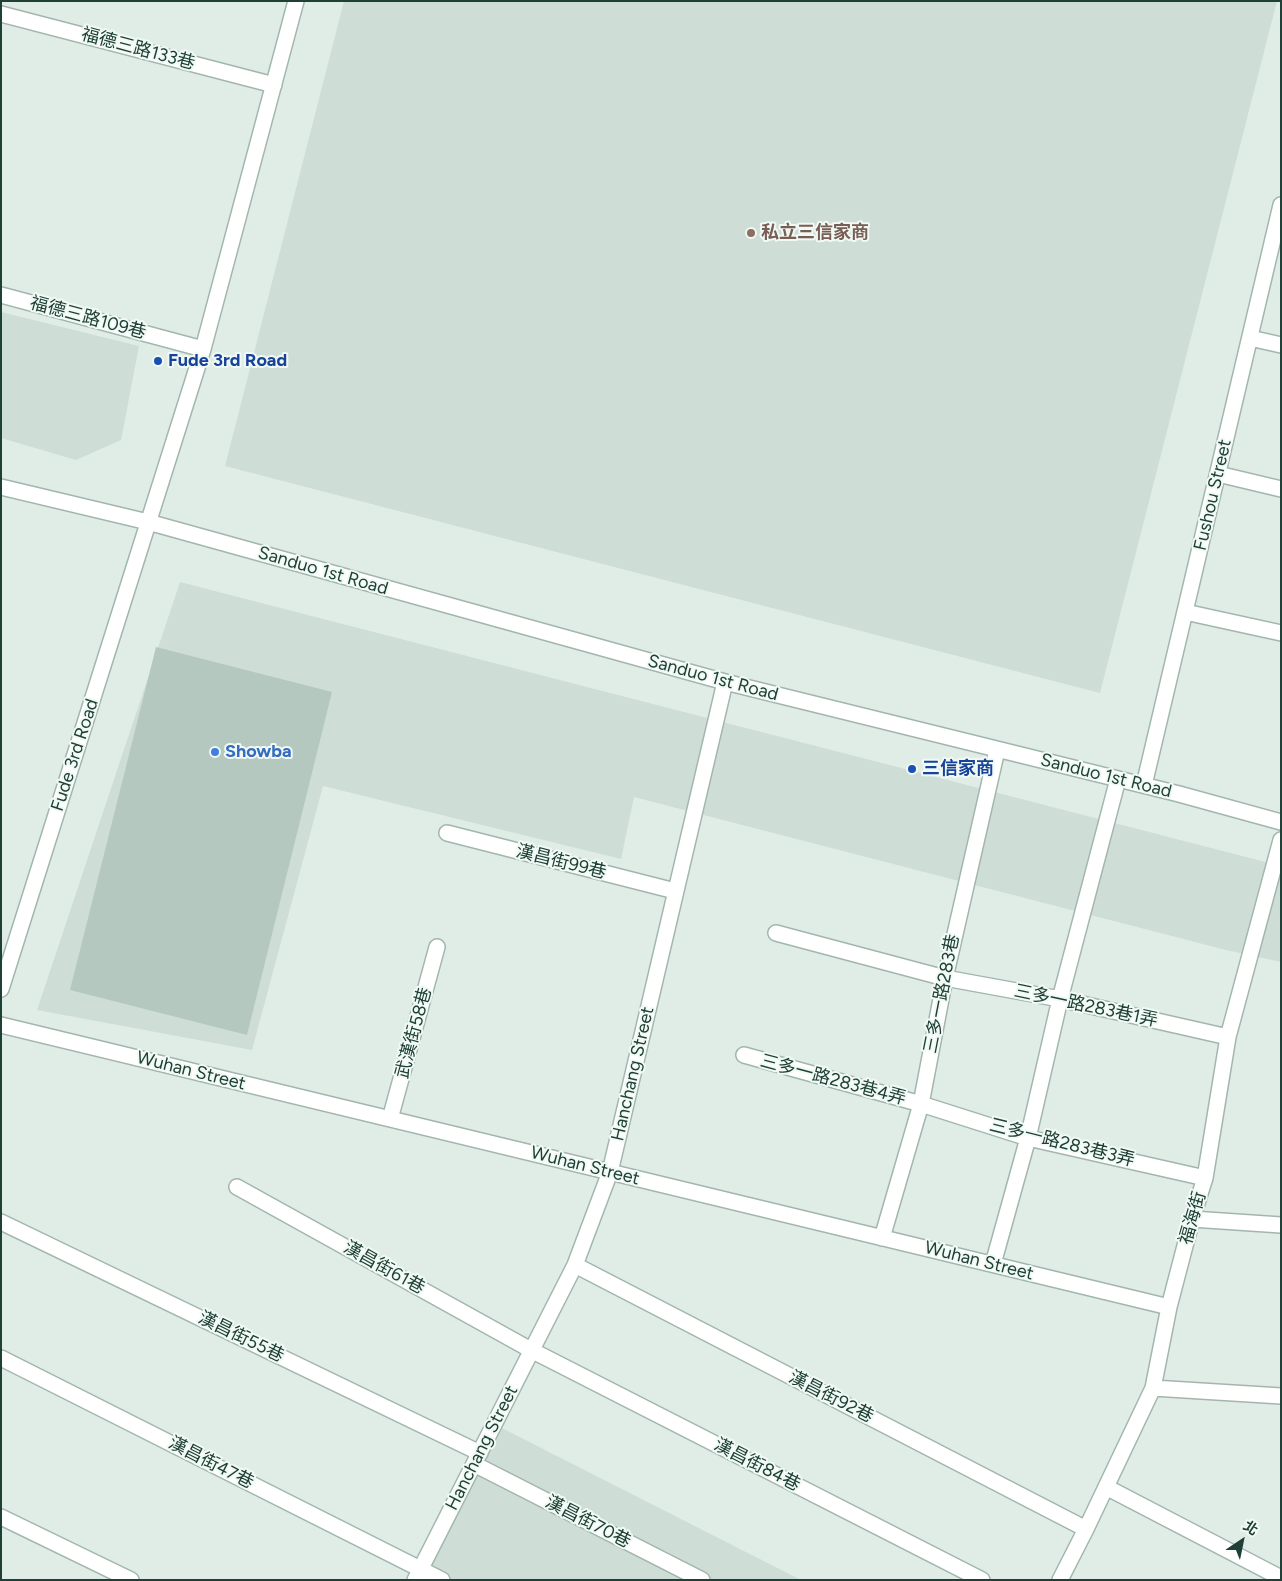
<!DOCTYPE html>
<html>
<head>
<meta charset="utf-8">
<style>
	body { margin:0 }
	#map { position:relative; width:1282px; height:1581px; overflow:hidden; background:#e0ede7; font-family:Figtree,"Noto Sans TC",sans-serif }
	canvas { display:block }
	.frame { position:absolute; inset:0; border:2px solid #1e4036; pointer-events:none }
	.north { position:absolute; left:1217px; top:1516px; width:50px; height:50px; -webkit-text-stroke:4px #f1f9f5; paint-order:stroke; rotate:34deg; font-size:14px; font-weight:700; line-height:20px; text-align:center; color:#1e4036 }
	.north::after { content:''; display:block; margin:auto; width:18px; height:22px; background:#1e4036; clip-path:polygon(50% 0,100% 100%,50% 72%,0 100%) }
</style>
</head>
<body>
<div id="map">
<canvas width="1282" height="1581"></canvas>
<div class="frame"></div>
<div class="north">北</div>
</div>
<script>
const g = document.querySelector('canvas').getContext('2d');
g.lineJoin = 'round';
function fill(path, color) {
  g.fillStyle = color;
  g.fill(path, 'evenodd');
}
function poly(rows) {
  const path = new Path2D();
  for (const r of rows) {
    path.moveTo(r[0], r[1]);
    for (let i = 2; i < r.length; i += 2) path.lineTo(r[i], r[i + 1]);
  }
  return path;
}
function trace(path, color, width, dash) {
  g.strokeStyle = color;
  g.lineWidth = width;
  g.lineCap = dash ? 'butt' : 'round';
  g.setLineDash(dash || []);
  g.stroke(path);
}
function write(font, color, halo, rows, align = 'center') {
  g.font = font + ' Figtree,"Noto Sans TC",sans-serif';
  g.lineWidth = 4;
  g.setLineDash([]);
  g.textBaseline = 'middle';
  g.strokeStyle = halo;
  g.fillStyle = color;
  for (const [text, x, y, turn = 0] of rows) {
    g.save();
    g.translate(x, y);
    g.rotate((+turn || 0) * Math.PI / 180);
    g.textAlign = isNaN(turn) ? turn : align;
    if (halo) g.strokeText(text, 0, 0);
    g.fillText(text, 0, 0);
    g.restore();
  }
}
const built = poly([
	[344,1,1277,1,1100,693,225,466],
	[1,312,139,346,121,440,76,460,1,438],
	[180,582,1281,866,1281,962,1226,950,634,797,621,859,323,786,252,1050,37,1010],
	[490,1422,801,1580,410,1580]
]);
const building = poly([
	[156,647,332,692,247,1035,70,990]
]);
const minor = poly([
	[1,14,274,85],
	[1,295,203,349],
	[1250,338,1281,345],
	[1218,474,1281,489],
	[1,487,148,522,725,682,1179,794,1281,822],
	[1185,612,1281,633],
	[1144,785,1281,205],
	[447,833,675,891],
	[776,933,945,978,1060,999,1228,1037],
	[1,989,203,349,296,1],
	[1,1025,1169,1307],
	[744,1055,921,1104,1028,1138,1205,1178],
	[390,1119,437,947],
	[237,1187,531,1350,982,1580],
	[1192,1219,1281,1225],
	[1,1222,480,1453],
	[882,1238,921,1104,945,978,997,750],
	[993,1264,1028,1138,1060,999,1118,779],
	[575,1265,1086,1529],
	[1,1358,442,1580],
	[1153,1388,1281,1396],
	[474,1464,702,1580],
	[1106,1487,1281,1578],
	[1,1517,131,1580],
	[415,1580,575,1265,610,1172,725,682],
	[1060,1580,1086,1529,1153,1388,1169,1307,1192,1219,1205,1178,1228,1037,1281,840]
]);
const markers = [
	[751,233,5,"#8d6e63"],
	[158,361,5,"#1a4fb4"],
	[215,752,5,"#3f7fe0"],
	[912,769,5,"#1a4fb4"]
];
const streetNames = [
	["福德三路133巷",138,49,15],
	["福德三路109巷",88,318,15],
	["Fushou Street",1213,495,-77],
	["Sanduo 1st Road",323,571,16],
	["Sanduo 1st Road",713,678,15],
	["Fude 3rd Road",75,755,-72],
	["Sanduo 1st Road",1106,776,14],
	["漢昌街99巷",561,862,14],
	["三多一路283巷",942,994,-79],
	["三多一路283巷1弄",1086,1006,12],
	["武漢街58巷",414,1033,-75],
	["Wuhan Street",191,1071,14],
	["Hanchang Street",633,1074,-77],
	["三多一路283巷4弄",833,1080,15],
	["三多一路283巷3弄",1062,1143,14],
	["Wuhan Street",585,1166,14],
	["福海街",1193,1218,-74],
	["Wuhan Street",979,1261,14],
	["漢昌街61巷",384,1268,29],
	["漢昌街55巷",241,1337,26],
	["漢昌街92巷",831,1397,27],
	["Hanchang Street",482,1448,-63],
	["漢昌街47巷",211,1463,27],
	["漢昌街84巷",757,1465,27],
	["漢昌街70巷",588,1522,27]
];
const educationNames = [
	["私立三信家商",761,233]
];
const transitNames = [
	["Fude 3rd Road",168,361],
	["三信家商",922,769]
];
const shopNames = [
	["Showba",225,752]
];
fill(built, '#ceddd6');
fill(building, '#b5c8c0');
trace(minor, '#a2b6ae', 18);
trace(minor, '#fff', 15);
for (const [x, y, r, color] of markers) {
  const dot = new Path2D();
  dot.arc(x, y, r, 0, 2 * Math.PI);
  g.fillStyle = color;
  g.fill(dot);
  trace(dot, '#f1f9f5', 2);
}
write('18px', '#1e4036', '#f1f9f5', streetNames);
write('bold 18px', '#785e54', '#f1f9f5', educationNames, 'left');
write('bold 18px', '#164399', '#f1f9f5', transitNames, 'left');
write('bold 18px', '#366cbe', '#f1f9f5', shopNames, 'left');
</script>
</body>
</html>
